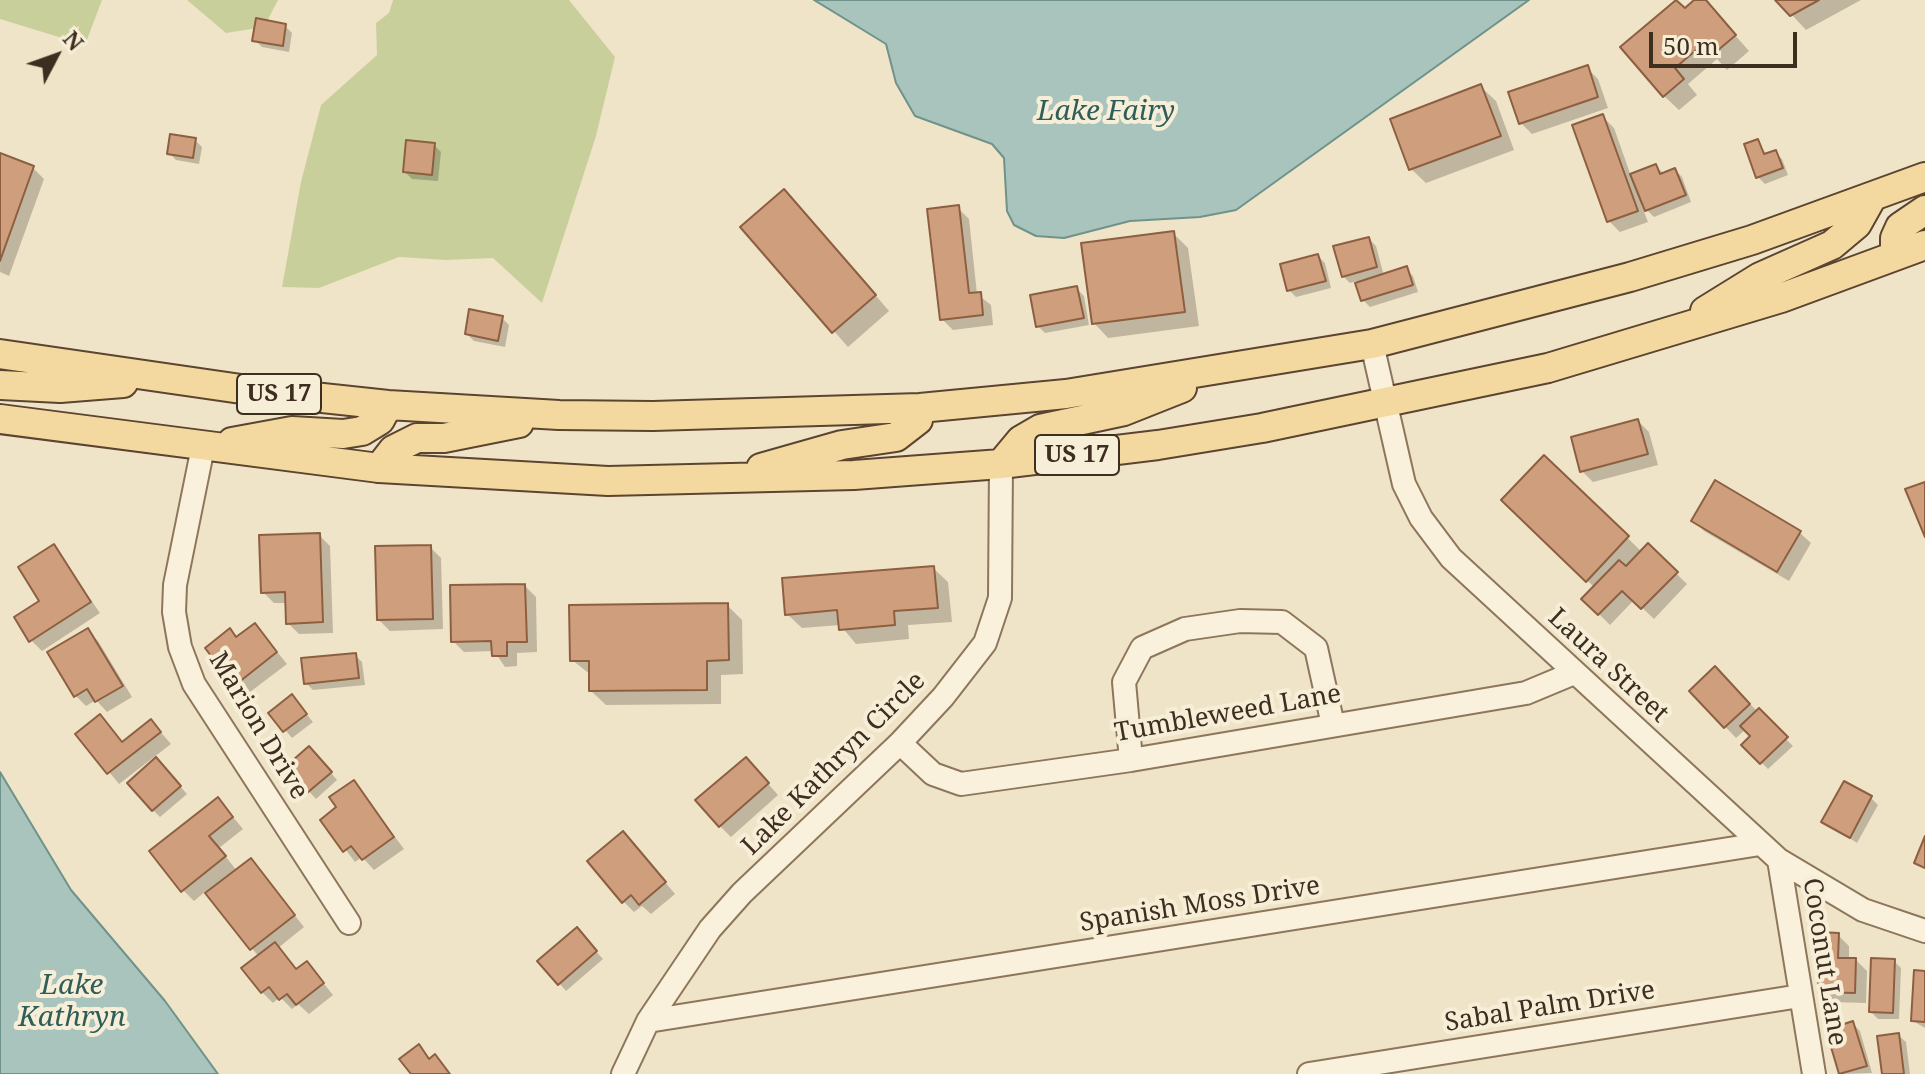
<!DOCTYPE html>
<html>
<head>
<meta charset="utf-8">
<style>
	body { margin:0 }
	#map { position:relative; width:1925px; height:1074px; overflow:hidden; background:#f0e4c8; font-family:"Noto Serif",serif }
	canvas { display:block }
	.north { position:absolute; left:16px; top:16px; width:80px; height:80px; -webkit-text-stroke:6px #f7eed8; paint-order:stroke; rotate:49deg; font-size:22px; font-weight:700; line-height:32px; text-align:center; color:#3d2e20 }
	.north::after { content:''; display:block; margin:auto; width:28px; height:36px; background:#3d2e20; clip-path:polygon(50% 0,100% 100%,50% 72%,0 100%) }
	.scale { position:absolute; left:1649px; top:32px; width:148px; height:36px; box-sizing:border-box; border:4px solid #3d2e20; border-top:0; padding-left:10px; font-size:24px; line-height:28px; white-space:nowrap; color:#3d2e20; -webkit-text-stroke:6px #f7eed8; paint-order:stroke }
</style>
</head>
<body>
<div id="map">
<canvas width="1925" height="1074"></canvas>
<div class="north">N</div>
<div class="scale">50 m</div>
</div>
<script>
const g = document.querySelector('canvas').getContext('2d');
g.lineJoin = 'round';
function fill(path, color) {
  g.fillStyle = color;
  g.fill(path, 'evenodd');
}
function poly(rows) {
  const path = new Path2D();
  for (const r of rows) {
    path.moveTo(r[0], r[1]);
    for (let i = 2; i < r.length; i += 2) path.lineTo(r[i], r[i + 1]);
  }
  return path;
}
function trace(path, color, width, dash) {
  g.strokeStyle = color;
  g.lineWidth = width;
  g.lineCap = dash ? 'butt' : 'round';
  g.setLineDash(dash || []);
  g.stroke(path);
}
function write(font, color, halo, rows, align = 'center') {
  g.font = font + ' "Noto Serif",serif';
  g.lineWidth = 8;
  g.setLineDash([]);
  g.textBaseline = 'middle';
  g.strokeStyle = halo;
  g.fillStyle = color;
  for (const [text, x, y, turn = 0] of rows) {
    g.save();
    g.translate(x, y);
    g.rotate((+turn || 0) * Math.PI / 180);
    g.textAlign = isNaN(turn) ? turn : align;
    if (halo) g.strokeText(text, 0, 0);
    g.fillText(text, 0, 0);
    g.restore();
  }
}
const green = poly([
	[0,0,102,0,85,45,0,19],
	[187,0,278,0,264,27,226,33],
	[393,0,569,0,615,57,596,136,542,303,493,258,446,260,399,257,319,288,282,287,301,182,321,105,377,55,376,23,389,13]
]);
const water = poly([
	[814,0,1529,0,1236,210,1200,217,1130,221,1064,238,1036,236,1014,225,1007,211,1004,158,992,144,915,116,896,83,886,44,814,0],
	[0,772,71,890,165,1001,218,1074,0,1074,0,772]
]);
const shadow = poly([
	[1697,0,1704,0,1749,51,1727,70,1717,59,1688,84,1697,95,1679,110,1664,96,1686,10],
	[1778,0,1861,0,1806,30],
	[285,26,292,33,289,52,262,47,255,40],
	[1587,68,1598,79,1608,108,1532,134,1521,123,1511,94],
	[1481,87,1496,101,1514,150,1426,183,1411,169],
	[1603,117,1614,128,1631,176,1656,166,1663,173,1675,170,1682,177,1691,202,1654,217,1641,204,1648,222,1620,232,1609,221],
	[195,140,202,147,199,164,176,160,169,153],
	[1757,141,1767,155,1775,152,1782,159,1788,175,1765,184,1758,177],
	[434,145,441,152,438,181,412,179,405,172],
	[1,156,33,168,44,179,9,276,0,272],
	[799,206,889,311,848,347,743,228],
	[958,208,969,219,977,294,991,305,993,325,953,330,942,319],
	[1173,233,1188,248,1199,326,1108,338,1094,323],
	[1369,239,1376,246,1384,276,1406,269,1413,276,1418,292,1370,307,1363,300,1357,281,1350,283,1343,276],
	[1318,256,1325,263,1331,288,1296,297,1289,290],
	[1077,289,1084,296,1089,325,1045,333,1038,326],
	[502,318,509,325,505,347,474,341,467,334],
	[1638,421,1649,432,1658,465,1593,482,1582,471],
	[1544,457,1642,552,1648,546,1687,584,1654,619,1634,600,1610,625,1584,599,1595,588,1504,500],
	[1694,521,1800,533,1811,543,1789,581,1704,531],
	[319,535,330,546,333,633,299,634,288,623,288,603,274,603,263,592],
	[54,547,100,613,42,651,31,640],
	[430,547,441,558,443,629,390,631,379,620],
	[933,568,948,582,952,622,908,625,909,639,856,644,840,625,802,628,787,614],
	[525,586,536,597,537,652,517,653,517,666,505,667,494,651,464,652,453,641],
	[727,605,742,620,743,674,721,675,721,704,606,705,591,691,591,675,572,660],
	[87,630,98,641,132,697,107,712,96,700,86,706,75,695],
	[265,637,287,664,246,695,236,685,237,639],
	[355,655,362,662,365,685,313,690,306,683],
	[1714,669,1793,746,1768,769,1744,745,1753,736,1746,729,1736,738,1691,691],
	[298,704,313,722,292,738,271,713],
	[100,717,123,743,151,721,171,744,119,784,78,734],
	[316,755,337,780,316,799,287,768],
	[163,767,187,794,160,817,153,810],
	[756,770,778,795,731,837,720,826],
	[354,782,404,849,374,870,362,857,355,862,323,820,339,807],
	[1871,798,1878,805,1857,843,1824,822],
	[218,799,243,829,219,848,237,871,251,860,304,927,278,948,297,971,317,975,333,995,309,1014,298,1004,292,1009,280,997,273,1003,262,992,259,957,206,891,194,901,183,890],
	[634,845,675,894,651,914,642,906,634,912,623,901],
	[1838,935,1849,946,1849,960,1856,960,1867,971,1866,1003,1831,1002,1820,991],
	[583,937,603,959,566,991,540,961],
	[1894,961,1901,968,1899,1019,1878,1019,1871,1012],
	[1925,973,1925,1028,1913,1021],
	[1853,1024,1860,1031,1872,1073,1842,1074,1828,1031],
	[1898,1035,1906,1042,1910,1074,1884,1074]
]);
const building = poly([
	[1676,0,1685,8,1694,0,1706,0,1736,35,1711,56,1702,45,1675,68,1684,79,1663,97,1620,47,1676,0],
	[1775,0,1819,0,1790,16,1775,0],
	[256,18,286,24,283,46,252,41,256,18],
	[1588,65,1598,97,1519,124,1508,92,1588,65],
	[1481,84,1501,136,1409,170,1390,119,1481,84],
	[1603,114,1638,211,1607,222,1572,125,1603,114],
	[170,134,196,138,193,158,167,154,170,134],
	[1758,139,1764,154,1776,150,1783,168,1756,178,1744,144,1758,139],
	[406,140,435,143,432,175,403,172,406,140],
	[0,153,34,166,0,261,0,153],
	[1656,164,1660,174,1675,168,1686,195,1645,211,1630,174,1656,164],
	[784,189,876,295,832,333,740,227,784,189],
	[959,205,969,293,981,292,983,315,940,320,927,209,959,205],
	[1174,231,1185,312,1092,324,1081,243,1174,231],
	[1369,237,1377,267,1342,277,1333,246,1369,237],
	[1318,254,1326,281,1287,291,1280,264,1318,254],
	[1407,266,1413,285,1361,301,1355,283,1407,266],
	[1077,286,1084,318,1036,327,1030,295,1077,286],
	[469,309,503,316,498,341,465,334,469,309],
	[1638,419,1648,454,1580,472,1571,437,1638,419],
	[1544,455,1629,536,1586,582,1501,500,1544,455],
	[1715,480,1801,531,1777,572,1691,521,1715,480],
	[1925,482,1925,537,1905,489,1925,482],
	[320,533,323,622,286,624,285,592,261,593,259,535,320,533],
	[1648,543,1678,572,1641,609,1622,591,1598,615,1581,599,1619,560,1626,566,1648,543],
	[54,544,91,602,29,642,14,617,39,601,18,567,54,544],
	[431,545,433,619,377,620,375,546,431,545],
	[934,566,938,608,894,611,895,625,839,630,837,610,785,615,782,578,934,566],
	[525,584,527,642,507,642,507,656,492,656,491,641,451,642,450,585,525,584],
	[728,603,729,660,707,661,707,690,589,691,589,661,570,661,569,605,728,603],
	[255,623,277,652,234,686,205,648,230,628,236,637,255,623],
	[88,628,123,686,95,702,87,689,74,697,47,652,88,628],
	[356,653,359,678,304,684,301,658,356,653],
	[1715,666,1750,704,1724,728,1689,691,1715,666],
	[292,694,307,714,283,732,268,713,292,694],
	[1759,708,1788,737,1760,764,1741,745,1750,736,1740,726,1759,708],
	[100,714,122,742,151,719,161,732,107,774,75,734,100,714],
	[309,746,332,772,307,793,285,767,309,746],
	[156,757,181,786,152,811,127,783,156,757],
	[746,757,769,783,719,827,695,800,746,757],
	[354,780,394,837,362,860,351,846,343,852,320,820,336,807,329,797,354,780],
	[1844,781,1872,796,1850,838,1821,822,1844,781],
	[218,797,233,817,209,836,226,856,181,892,149,851,218,797],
	[623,831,666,882,639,905,631,895,622,903,587,861,623,831],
	[1925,836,1925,868,1914,863,1925,836],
	[251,858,295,915,250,950,205,893,251,858],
	[577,927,597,951,558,985,537,961,577,927],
	[1819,932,1839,933,1838,958,1856,958,1855,993,1818,992,1819,932],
	[275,942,296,969,307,961,324,983,296,1005,287,994,279,1000,269,987,261,993,241,968,275,942],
	[1871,958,1895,959,1893,1013,1869,1012,1871,958],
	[1914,970,1925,971,1925,1022,1911,1021,1914,970],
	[1853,1021,1867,1066,1839,1074,1826,1030,1853,1021],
	[1899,1033,1904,1074,1882,1074,1877,1036,1899,1033],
	[419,1044,429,1059,435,1054,450,1074,411,1074,399,1059,419,1044]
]);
const minor = poly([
	[1372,344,1404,484,1421,518,1451,558,1779,860,1863,910,1925,931],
	[203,447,175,585,174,612,180,647,194,684,349,923],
	[900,743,933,774,961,784,1131,760,1526,693,1574,673],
	[1131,760,1124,682,1142,648,1185,629,1240,621,1282,622,1316,648,1333,725],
	[1779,860,1814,1074],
	[648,1021,1760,844],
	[623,1074,648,1021,710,929,742,893,900,743,943,697,985,643,1000,598,1001,464],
	[1309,1074,1800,996]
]);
const major = poly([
	[1895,256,1895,238,1900,227,1925,210],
	[1705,311,1760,277,1832,245,1857,224,1871,199],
	[0,354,248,390,388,405,559,415,653,416,920,408,1066,394,1372,344,1630,277,1752,240,1925,177],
	[0,385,60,388,123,383],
	[0,419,379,468,608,481,854,475,1001,464,1158,445,1262,428,1548,368,1781,298,1925,245],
	[232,442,292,431,343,434,362,431,380,420,388,405],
	[1001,464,1021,440,1040,429,1124,411,1182,388],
	[379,468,393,450,417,438,444,438,519,423],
	[761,468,842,445,896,437,918,420,920,408]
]);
const shields = [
	[279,394,84],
	[1077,455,84]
];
const shieldNames = [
	["US 17",279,394],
	["US 17",1077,455]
];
const streetNames = [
	["Laura Street",1608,666,43],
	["Tumbleweed Lane",1228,714,-10],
	["Marion Drive",258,726,59],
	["Lake Kathryn Circle",834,764,-45],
	["Spanish Moss Drive",1200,905,-9],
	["Coconut Lane",1824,962,81],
	["Sabal Palm Drive",1550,1007,-9]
];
const waterNames = [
	["Lake Fairy",1106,112],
	["Lake",72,986],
	["Kathryn",72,1018]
];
fill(green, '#c9cf9b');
fill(water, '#a9c4bc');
trace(water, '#6f938a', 2);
fill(shadow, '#0003');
fill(building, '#cf9f7d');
trace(building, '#8d5f41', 2);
trace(minor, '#8d765c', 26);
trace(major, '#5b4430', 32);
trace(minor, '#faf1dc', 22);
trace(major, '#f3d9a0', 28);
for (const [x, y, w] of shields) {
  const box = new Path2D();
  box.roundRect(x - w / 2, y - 20, w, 40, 6);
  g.fillStyle = '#f7eed8';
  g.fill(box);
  trace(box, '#3d2e20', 2);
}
write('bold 24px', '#3d2e20', null, shieldNames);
write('26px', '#3d2e20', '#f7eed8', streetNames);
write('italic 28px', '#2f5d5a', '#f7eed8', waterNames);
</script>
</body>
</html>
